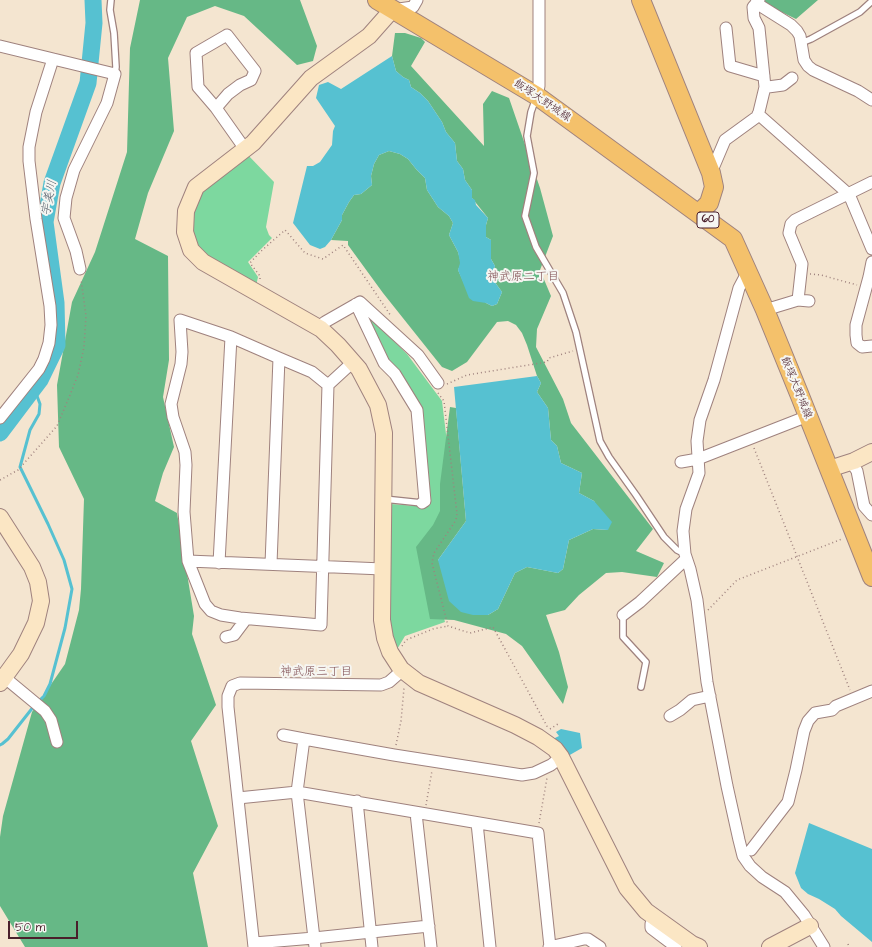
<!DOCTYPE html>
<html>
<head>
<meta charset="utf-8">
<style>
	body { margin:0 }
	#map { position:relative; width:872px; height:947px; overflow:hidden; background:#f4e5d0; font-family:"Architects Daughter",sans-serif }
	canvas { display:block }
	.scale { position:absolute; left:8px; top:921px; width:70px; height:18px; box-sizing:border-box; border:2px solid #4a1f2b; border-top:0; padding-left:5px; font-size:12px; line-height:14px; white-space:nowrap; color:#4a1f2b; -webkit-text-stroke:3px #f6f6f2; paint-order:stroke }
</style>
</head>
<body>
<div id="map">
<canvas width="872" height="947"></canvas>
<div class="scale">50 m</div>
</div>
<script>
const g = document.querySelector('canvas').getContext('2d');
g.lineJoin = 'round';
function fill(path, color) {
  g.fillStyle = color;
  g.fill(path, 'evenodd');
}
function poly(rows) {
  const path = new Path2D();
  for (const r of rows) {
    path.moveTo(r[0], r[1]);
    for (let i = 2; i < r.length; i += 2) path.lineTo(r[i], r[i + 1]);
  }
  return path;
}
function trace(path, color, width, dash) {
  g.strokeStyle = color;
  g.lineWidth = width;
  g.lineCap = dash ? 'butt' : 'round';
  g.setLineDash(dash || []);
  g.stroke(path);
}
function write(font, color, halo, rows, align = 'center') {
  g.font = font + ' "Architects Daughter","Klee One",sans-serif';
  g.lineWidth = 4;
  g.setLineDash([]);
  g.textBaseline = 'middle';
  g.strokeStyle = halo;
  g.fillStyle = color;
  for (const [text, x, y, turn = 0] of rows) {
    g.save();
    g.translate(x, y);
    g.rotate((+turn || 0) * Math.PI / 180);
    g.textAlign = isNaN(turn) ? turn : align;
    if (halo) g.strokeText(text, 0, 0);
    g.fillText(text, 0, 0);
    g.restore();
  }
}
const green = poly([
	[246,153,274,182,266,227,269,235,272,238,248,262,258,277,256,286,205,258,194,245,189,211,192,201],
	[360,308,407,354,442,401,456,517,429,562,445,622,405,636,396,651,387,621,389,506,391,504,428,507,427,475,420,410,386,359]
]);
const forest = poly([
	[140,0,300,0,317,46,313,61,297,65,244,16,215,6,187,17,168,58,174,131,148,193,135,239,168,256,169,360,163,397,174,447,163,473,155,501,177,513,194,616,192,634,216,705,191,741,218,826,193,873,208,947,25,947,0,906,0,837,3,816,32,712,65,664,79,610,81,589,84,499,59,447,57,385,72,302,95,252,127,152,130,48],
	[761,0,818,0,796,19,763,3],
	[395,33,405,33,421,38,425,42,411,66,484,146,483,104,492,91,509,98,540,188,553,236,540,270,551,296,537,329,536,347,563,399,571,423,653,529,636,551,664,563,657,577,622,572,606,573,579,595,565,610,546,615,559,652,568,687,563,704,522,646,506,634,454,620,430,619,416,547,433,525,440,511,440,484,450,407,456,408,466,521,438,560,488,615,498,609,515,573,527,567,558,573,563,569,569,540,593,529,608,530,594,501,579,493,582,473,561,463,557,446,551,440,548,408,537,392,541,383,537,376,527,345,522,333,516,325,508,321,497,322,467,362,452,371,442,367,383,293,348,245,348,241,331,240,342,220,342,215,349,202,354,195,361,194,372,185,371,176,374,164,379,155,389,151,400,154,408,159,416,169,425,178,427,190,438,207,449,216,453,223,449,235,458,252,461,263,458,270,465,285,486,303,492,306,497,304,502,292,494,281,493,273,495,266,491,259,491,240,486,237,486,225,488,218,472,198,472,190,465,180,463,169,457,161,455,143,446,132,442,122,428,101,420,93,411,87,409,80,403,77,396,71,392,56]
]);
const water = poly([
	[392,56,396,71,403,77,409,80,411,87,420,93,428,101,442,122,446,132,455,143,457,161,463,169,465,180,472,190,472,198,475,200,476,205,488,218,486,225,486,237,491,240,491,259,495,266,493,273,494,281,502,292,497,304,492,306,486,303,473,301,469,298,458,270,460,263,458,252,449,235,453,223,449,216,438,207,427,190,425,178,416,169,408,159,400,154,389,151,379,155,374,164,371,176,372,185,361,194,354,195,349,202,342,215,342,220,331,240,325,247,320,249,310,245,293,223,307,166,313,166,320,162,332,145,333,131,335,126,316,98,319,85,328,82,341,89],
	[537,376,541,383,537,392,548,408,551,440,557,446,561,463,582,473,579,493,594,501,612,522,608,530,593,529,569,540,563,569,558,573,527,567,515,573,498,609,488,615,473,615,461,612,449,601,438,560,466,521,454,387],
	[561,729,580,733,582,748,568,756,551,740,559,736,556,732],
	[809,823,872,849,872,942,841,916,835,909,819,899,808,894,801,888,795,873]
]);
const stream = poly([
	[34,388,40,404,39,414,30,430,20,467,48,524,64,560,72,589,65,628,50,684,44,696,38,702],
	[0,745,2,744,8,739,34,706]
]);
const river = poly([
	[0,433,40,380,57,345,56,303,45,222,52,183,88,83,94,23,93,0]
]);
const path = poly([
	[810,274,821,275,857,285],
	[260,279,260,276,250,263,260,252,285,230,305,253,323,259,343,245,391,316],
	[447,384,467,375,547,362,549,358,573,351],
	[438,393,444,401,457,514,456,520,434,553,432,563,448,626,470,633,493,627,548,728],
	[754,448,850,690],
	[0,480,18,470,57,426,70,395,78,375,84,347,86,316,81,279],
	[708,610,737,580,842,539],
	[402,646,406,640,433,629,448,626],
	[550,729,558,724],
	[396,745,401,721,404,688],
	[426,805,432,771],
	[539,823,547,778],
	[848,944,849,947]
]);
const lane = poly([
	[111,0,110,10,114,33,116,67,115,74],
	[801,43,811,39,860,12,872,1],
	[536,98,531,112,527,136,534,173,525,216,536,247,563,293,576,332,600,441,609,457,636,495,664,537,677,550,685,554],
	[384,499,422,503],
	[623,615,623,637,646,662,641,687]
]);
const street = poly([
	[756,3,791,25,797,31,800,36,804,60,808,66,813,70,858,91,872,100],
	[392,10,413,7,417,0],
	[726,28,730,66,764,76],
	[227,35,255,71,251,80,240,85,228,94,216,108,198,87,196,53,227,35],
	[0,46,115,74,107,103,74,170,66,198,64,218,76,251,80,269],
	[765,87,768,87,783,85,792,78],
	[537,96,539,86,539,0],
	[216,108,245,149],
	[758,114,844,190,851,199,872,249],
	[711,173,725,140,758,116,765,87,759,28,754,18,753,7,759,0],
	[872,262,869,277,856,325,856,335,857,343,862,347,872,346],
	[748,271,739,288,714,380,700,420,697,441,699,473,686,509,683,531,685,554,690,569,697,600,707,682,727,786,739,840,743,856,750,866,762,877,785,892,804,915,824,947],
	[798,300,802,264,789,233,791,224,795,220,872,182],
	[356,304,384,363,395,374,417,410,425,501,422,503],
	[765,310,798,300,809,301],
	[318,327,325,322,360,302,418,355,438,383],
	[328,385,312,372,279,358,231,337,180,320,182,352,181,364,171,404,173,417,185,452,186,465,184,512,188,561,205,604,211,611,221,615,240,618,321,625,328,385,353,362],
	[0,418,39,369,44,359,49,343,51,325,50,306,36,219,29,161,29,147,36,112,53,59],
	[681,462,698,459,808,416],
	[851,462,857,471,864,506,872,515],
	[188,561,383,569],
	[219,563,231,337],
	[271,564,279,358],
	[623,615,640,602,686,559],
	[226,637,234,635,246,619],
	[4,677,45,711,51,720,57,742],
	[670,716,680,710,692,700,710,696],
	[283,735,304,739],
	[238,798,297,792,538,833,550,947],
	[357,801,372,947],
	[416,813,431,947],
	[477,823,490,947],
	[751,850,788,802,796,770,804,731,808,721,815,713,832,710,836,706,872,691],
	[655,917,651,924,651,928,676,947],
	[254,943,314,938,429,926],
	[254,947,228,707,228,696,232,686,240,683,381,685,389,682,397,675,401,669],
	[315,947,297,792,304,739,394,755,522,775,534,773,551,765,561,757],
	[549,947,584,939,588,939,600,947]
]);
const secondary = poly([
	[392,10,369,36,311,78,253,143,196,187,186,211,185,232,191,250,203,262,321,329,338,345,359,369,378,405,384,433,382,620,385,638,390,652,401,669,419,683,515,725,538,737,555,749,561,757,627,888,646,911,692,944,699,947],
	[829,469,854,461,872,452],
	[0,517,32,567,38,582,41,601,36,623,21,654,0,683],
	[770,947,810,926]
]);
const primary = poly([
	[377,0,537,96,733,239,765,310,800,396,872,577],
	[641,0,711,173,714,187,709,203,699,213]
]);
const shields = [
	[708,220,22]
];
const shieldNames = [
	["60",708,220]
];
const streetNames = [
	["飯塚大野城線",542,101,34],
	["飯塚大野城線",796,388,68]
];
const waterNames = [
	["宇美川",50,198,-79]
];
const neighbourhoodNames = [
	["神武原二丁目",523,277],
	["神武原三丁目",316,672]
];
fill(green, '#7dd89f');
fill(forest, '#66b886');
fill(water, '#56c1d1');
trace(stream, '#56c1d1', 3);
trace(river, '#56c1d1', 17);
trace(lane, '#9f827e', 8);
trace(street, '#9f827e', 13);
trace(secondary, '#9f827e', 18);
trace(primary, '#9f827e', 20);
trace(path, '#9f827e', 1.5, [1, 3]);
trace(lane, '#fff', 5.5);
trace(street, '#fff', 11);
trace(secondary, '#fbe6c4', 16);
trace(primary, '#f4c16b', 18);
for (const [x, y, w] of shields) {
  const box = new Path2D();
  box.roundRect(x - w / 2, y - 8, w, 16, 3);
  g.fillStyle = '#f6f6f2';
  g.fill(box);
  trace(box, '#4a1f2b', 1);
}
write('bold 10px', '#4a1f2b', null, shieldNames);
write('11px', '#4a1f2b', '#f6f6f2', streetNames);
write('italic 12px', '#4e5865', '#f6f6f2', waterNames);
write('12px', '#804f53', '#f6f6f2', neighbourhoodNames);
</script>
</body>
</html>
